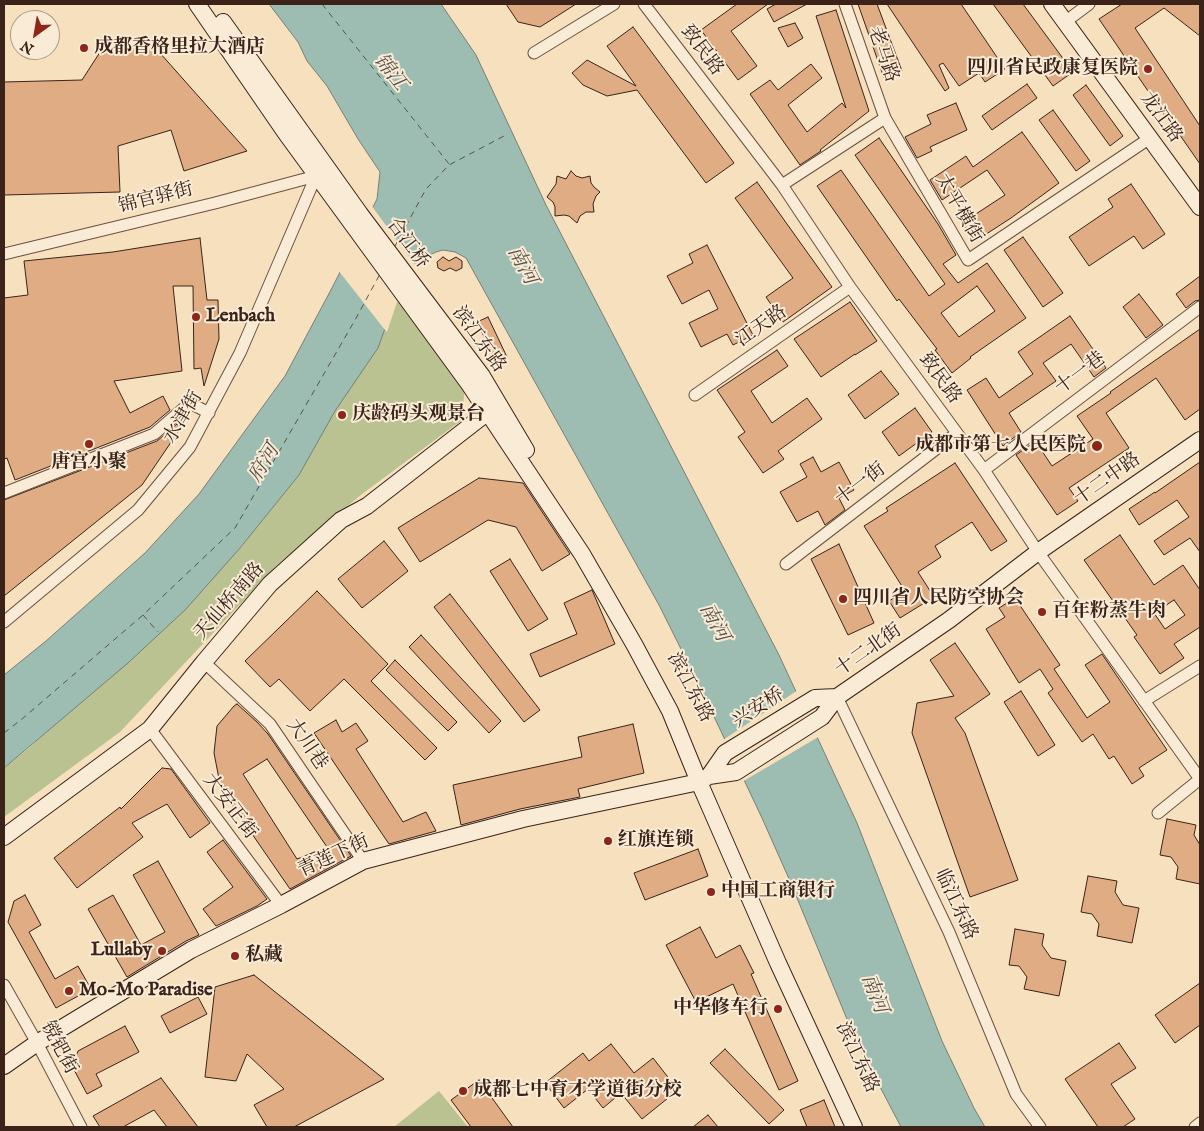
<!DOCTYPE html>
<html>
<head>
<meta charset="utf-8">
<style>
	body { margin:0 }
	#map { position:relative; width:1204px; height:1131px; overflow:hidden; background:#f6e0be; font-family:"IM FELL English",serif }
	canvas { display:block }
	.frame { position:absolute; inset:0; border:5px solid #3b231a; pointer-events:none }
	.north { position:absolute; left:10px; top:10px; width:50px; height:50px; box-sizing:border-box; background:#f9ebd5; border:1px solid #ad9b8a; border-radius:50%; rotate:212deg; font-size:14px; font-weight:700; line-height:20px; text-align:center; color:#3b231a }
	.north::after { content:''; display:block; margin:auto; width:18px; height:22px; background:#8f2418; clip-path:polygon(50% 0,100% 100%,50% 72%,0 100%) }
</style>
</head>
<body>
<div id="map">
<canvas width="1204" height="1131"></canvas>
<div class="frame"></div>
<div class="north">N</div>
</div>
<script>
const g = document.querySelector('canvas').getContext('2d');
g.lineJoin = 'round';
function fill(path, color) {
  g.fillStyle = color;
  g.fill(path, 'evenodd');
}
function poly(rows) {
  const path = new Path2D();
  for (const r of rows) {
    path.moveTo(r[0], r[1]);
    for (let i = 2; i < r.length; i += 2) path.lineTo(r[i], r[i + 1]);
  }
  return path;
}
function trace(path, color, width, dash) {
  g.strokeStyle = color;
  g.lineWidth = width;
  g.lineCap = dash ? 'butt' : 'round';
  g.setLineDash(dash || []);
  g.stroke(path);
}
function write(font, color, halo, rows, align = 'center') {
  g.font = font + ' "IM FELL English","Noto Serif SC",serif';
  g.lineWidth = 4;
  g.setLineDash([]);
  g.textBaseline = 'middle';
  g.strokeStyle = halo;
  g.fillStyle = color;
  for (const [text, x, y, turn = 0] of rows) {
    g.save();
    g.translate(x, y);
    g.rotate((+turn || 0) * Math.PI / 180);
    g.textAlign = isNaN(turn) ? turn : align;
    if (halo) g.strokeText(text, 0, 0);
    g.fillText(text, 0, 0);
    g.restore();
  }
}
const green = poly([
	[397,295,465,382,462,420,362,494,277,565,120,732,4,817,4,768,29,748,240,548,299,475],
	[439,1091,468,1127,394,1127]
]);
const water = poly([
	[269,4,441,4,476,55,546,205,779,655,857,823,942,1041,974,1108,985,1127,901,1127,856,1041,790,881,762,818,700,687,659,605,466,258,455,252,443,250,436,252,428,256,419,264,397,295,378,348,335,411,299,475,240,548,186,609,128,663,4,768,4,675,46,641,145,553,199,494,285,376,333,286,377,199,380,172,358,139,327,86,307,61,298,42,269,4]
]);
const pier = poly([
	[371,205,418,269,399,296,387,332,385,330,338,270],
	[798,690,820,736,742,782,723,740]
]);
const ferry = poly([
	[322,4,449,164],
	[395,246,426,189,449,165,506,135],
	[143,615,158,632],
	[4,733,22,719,143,615,235,528,355,320,380,274]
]);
const building = poly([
	[506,4,576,4,540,27,518,22,506,4],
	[737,4,768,4,731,31,757,66,738,80,701,30,737,4],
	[776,4,807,4,774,22,767,9,776,4],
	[858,4,877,4,902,71,884,78,858,4],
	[887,4,961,4,1005,69,985,82,979,73,959,86,943,63,939,65,949,88,945,91,887,4],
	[993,4,1023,4,1073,72,1053,86,993,4],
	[1122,4,1200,4,1200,36,1164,8,1135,28,1200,126,1200,164,1166,115,1165,116,1099,19,1122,4],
	[836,10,869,111,820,150,821,151,800,165,750,94,770,80,778,90,811,64,822,78,788,105,807,132,842,103,846,108,816,16,836,10],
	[795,23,803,38,788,47,778,28,795,23],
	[633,27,734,163,706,183,637,90,607,96,583,85,572,73,587,60,636,86,607,46,633,27],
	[144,35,247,151,184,171,171,130,118,146,120,192,4,195,4,82,82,80,102,49,130,48,144,35],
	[1027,84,1037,98,992,130,982,116,1027,84],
	[1086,85,1123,136,1110,146,1073,95,1086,85],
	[956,103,967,130,930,147,932,151,917,158,905,137,931,124,927,115,956,103],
	[1053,110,1090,161,1076,171,1039,120,1053,110],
	[1022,132,1059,183,1011,218,974,242,962,223,1005,195,987,170,942,200,930,180,966,156,973,167,1022,132],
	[879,138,938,224,956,255,943,264,958,283,987,263,1026,318,970,357,971,358,952,373,935,350,937,349,899,299,897,301,817,186,841,170,929,296,945,284,855,155,879,138],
	[977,286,995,311,959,337,941,313,977,286],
	[571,171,576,176,582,178,590,176,591,183,594,187,600,192,596,196,593,204,594,212,586,212,580,216,577,223,569,216,564,215,555,216,555,207,553,202,547,197,556,184,557,176,566,179,571,171],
	[757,182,832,287,783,322,766,297,793,278,735,198,757,182],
	[1131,184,1165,234,1143,249,1134,236,1089,266,1069,237,1113,207,1108,199,1131,184],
	[1023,237,1063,293,1043,307,1004,250,1023,237],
	[200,238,207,300,218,300,219,339,204,386,201,368,194,369,193,286,173,286,182,371,114,381,130,413,163,396,170,410,150,427,15,480,7,458,4,459,4,298,28,295,24,261,113,252,200,238],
	[707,245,753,335,733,345,727,334,701,347,689,323,718,309,709,290,682,304,667,276,693,263,689,254,707,245],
	[443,257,449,261,456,257,462,261,462,268,456,271,450,268,444,271,438,268,437,262,443,257],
	[1200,276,1200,300,1195,301,1186,308,1176,294,1200,276],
	[1139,294,1163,325,1146,338,1123,307,1139,294],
	[850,302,877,341,855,355,855,354,821,377,794,339,850,302],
	[1070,316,1106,368,1094,377,1071,344,1043,363,1056,381,1009,413,1021,432,1003,446,967,390,986,378,999,398,1033,374,1018,352,1070,316],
	[488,317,507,357,496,362,477,322,488,317],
	[1200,329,1200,409,1185,420,1156,378,1106,413,1129,448,1069,488,1078,501,1057,515,1016,455,1030,445,1032,449,1038,445,1052,466,1093,439,1077,416,1111,393,1110,392,1200,329],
	[777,350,788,366,751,391,772,423,807,398,822,419,778,451,784,459,763,473,738,437,745,432,717,390,777,350],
	[881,371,899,394,865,419,848,395,881,371],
	[915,408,932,432,899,456,882,432,915,408],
	[177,424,180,429,142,485,4,596,4,500,157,441,177,424],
	[813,457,821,472,839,462,854,490,839,498,845,510,825,525,818,511,797,522,780,492,807,477,800,464,813,457],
	[1200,462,1200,552,1190,538,1164,555,1154,541,1189,517,1177,500,1139,525,1129,509,1155,492,1155,493,1200,462],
	[955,463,1007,541,991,551,972,522,935,546,941,557,918,572,934,597,900,618,889,601,905,591,864,526,888,511,886,508,955,463],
	[479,478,523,483,570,554,542,571,516,527,488,520,420,562,398,528,479,478],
	[1120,535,1154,585,1183,565,1200,590,1200,627,1174,644,1184,658,1160,674,1134,637,1137,635,1084,560,1120,535],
	[1174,600,1185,615,1165,629,1154,613,1174,600],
	[384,541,408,571,362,608,338,579,384,541],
	[839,544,874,623,848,635,811,559,839,544],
	[510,559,548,619,528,631,490,571,510,559],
	[592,590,615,644,540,677,530,654,577,634,564,603,592,590],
	[317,591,388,664,371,681,437,748,425,760,344,679,310,711,279,679,270,687,245,661,317,591],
	[450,594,540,710,524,722,434,607,450,594],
	[1015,598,1060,665,1054,669,1087,718,1110,702,1085,665,1102,654,1167,750,1139,768,1144,776,1132,784,1114,756,1109,759,1093,734,1082,742,1048,693,1053,689,1040,669,1019,683,986,629,1005,617,999,608,1015,598],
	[421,635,501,721,489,733,409,647,421,635],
	[955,643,990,694,955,718,965,733,1018,880,970,897,912,733,917,703,954,696,930,660,955,643],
	[395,660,457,722,448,731,386,670,395,660],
	[1021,691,1055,745,1038,756,1004,702,1021,691],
	[237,704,257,722,268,734,351,856,290,889,221,789,214,753,217,726,234,706,237,704],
	[267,759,327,847,297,859,243,774,267,759],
	[336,720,342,732,356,723,368,741,356,749,403,822,426,812,436,831,389,844,314,733,336,720],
	[633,724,644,773,578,789,580,797,520,809,461,825,453,785,582,757,578,737,633,724],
	[162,768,171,769,210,823,190,838,167,804,132,823,143,837,77,888,54,858,120,807,121,809,162,768],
	[1167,819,1196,825,1194,835,1200,845,1200,884,1176,879,1178,867,1171,857,1160,855,1167,819],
	[223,840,267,899,257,906,216,926,203,909,233,887,207,852,223,840],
	[698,849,708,876,645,900,634,873,698,849],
	[158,861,199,935,186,941,127,977,88,909,113,895,141,945,165,932,133,875,158,861],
	[1088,876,1117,881,1115,892,1123,905,1139,908,1132,943,1097,936,1099,924,1092,914,1081,912,1088,876],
	[25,895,41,925,29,932,55,979,78,966,91,989,56,1008,8,922,14,901,25,895],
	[700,927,716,958,740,945,754,973,751,974,798,1081,779,1090,733,984,696,1002,666,945,700,927],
	[1015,929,1044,934,1042,945,1051,958,1066,961,1059,996,1024,989,1027,977,1019,966,1009,965,1015,929],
	[254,975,384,1079,294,1127,267,1127,254,1105,284,1089,247,1054,236,1081,205,1077,215,987,254,975],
	[1200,983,1200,1025,1175,1043,1155,1015,1200,983],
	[198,997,207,1014,170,1033,161,1016,198,997],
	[125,1026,139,1052,96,1074,102,1086,87,1094,72,1066,78,1051,125,1026],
	[1119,1043,1136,1068,1111,1084,1135,1119,1123,1127,1098,1127,1065,1079,1119,1043],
	[611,1044,634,1073,653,1058,678,1090,642,1119,621,1093,603,1108,588,1089,564,1108,545,1083,583,1053,589,1061,611,1044],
	[725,1049,784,1110,769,1124,710,1063,725,1049],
	[161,1078,198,1127,167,1127,154,1110,123,1127,100,1127,93,1116,161,1078],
	[479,1080,513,1127,471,1127,451,1100,479,1080],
	[824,1100,835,1127,807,1127,800,1110,824,1100],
	[708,1115,718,1127,693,1127,708,1115]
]);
const street = poly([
	[644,4,782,185,850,287,984,470,1038,552,1200,779,1158,813],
	[845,4,885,118,968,260,1150,138],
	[1065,22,1089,4],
	[534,53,614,4],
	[782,185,885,118],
	[4,254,215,203,316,176],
	[695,395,850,287],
	[984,470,1200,307],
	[4,493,154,434,190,403,209,413],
	[786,564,957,433],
	[4,622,138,510,190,447,240,353,316,176],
	[204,662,270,724,363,861],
	[837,697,949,932,1016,1094,1040,1127],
	[1144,701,1200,666],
	[150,729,281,905],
	[4,985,37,1043,81,1127],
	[1195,1127,1200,1123]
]);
const secondary = poly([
	[197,4,285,132,469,384,582,554,634,644,670,711,699,782,778,963,854,1127],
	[1052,4,1200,207],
	[223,22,360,214,482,376,526,450],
	[709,776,736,772,822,717,837,697],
	[4,837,150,729,204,662,270,584,341,520,367,506,497,405],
	[4,1066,37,1043,191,950,281,905,363,861,523,819,699,782,709,776,725,753,815,698,837,697,949,620,1038,552,1200,440]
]);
const markers = [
	[84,48,5,"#8f2418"],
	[1148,69,5,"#8f2418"],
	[196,317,5,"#8f2418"],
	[342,415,5,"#8f2418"],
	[89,444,5,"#8f2418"],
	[1097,446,6,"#8f2418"],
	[843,599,5,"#8f2418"],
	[1042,612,5,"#8f2418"],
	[608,841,5,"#8f2418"],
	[711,892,5,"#8f2418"],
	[162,951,5,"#8f2418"],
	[235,956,5,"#8f2418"],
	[69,991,5,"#8f2418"],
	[778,1009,5,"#8f2418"],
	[463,1091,5,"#8f2418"]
];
const poiNames = [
	["成都香格里拉大酒店",94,48],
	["四川省民政康复医院",1138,69,"right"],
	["Lenbach",206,317],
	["庆龄码头观景台",352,415],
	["成都市第七人民医院",1086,446,"right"],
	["唐宫小聚",89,463,"center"],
	["四川省人民防空协会",853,599],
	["百年粉蒸牛肉",1052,612],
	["红旗连锁",618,841],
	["中国工商银行",721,892],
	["Lullaby",152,951,"right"],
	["私藏",245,956],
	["Mo-Mo Paradise",79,991],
	["中华修车行",768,1009,"right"],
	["成都七中育才学道街分校",473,1091]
];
const streetNames = [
	["致民路",701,51,53],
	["老马路",882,55,71],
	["龙江路",1160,118,54],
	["锦官驿街",156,199,-14],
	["太平横街",958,209,60],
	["合江桥",407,244,53],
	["江天路",762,327,-35],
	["滨江东路",478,340,54],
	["十一巷",1081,374,-37],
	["致民路",939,379,54],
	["水津街",184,418,-59],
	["十二中路",1108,480,-35],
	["十一街",861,485,-37],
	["天仙桥南路",230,602,-49],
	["十二北街",869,651,-35],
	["滨江东路",689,688,62],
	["兴安桥",759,709,-32],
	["大川巷",306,745,56],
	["大安正街",229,807,53],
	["青莲下街",334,857,-25],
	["临江东路",955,905,65],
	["镋钯街",58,1048,62],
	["滨江东路",856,1058,65]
];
const waterNames = [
	["锦江",389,73,52],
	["南河",521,266,62],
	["府河",265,464,-58],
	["南河",713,623,62],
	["南河",873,994,69]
];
fill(green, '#bbc292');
fill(water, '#9dbdb3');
trace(water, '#767f76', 1);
fill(pier, '#f6e0be');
trace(ferry, '#585148', 1, [6, 5]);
fill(building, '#dfac84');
trace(building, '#3b231a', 1);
trace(street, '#6a5243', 13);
trace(secondary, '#3b231a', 18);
trace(street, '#f9ebd5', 11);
trace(secondary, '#f9ebd5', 16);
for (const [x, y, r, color] of markers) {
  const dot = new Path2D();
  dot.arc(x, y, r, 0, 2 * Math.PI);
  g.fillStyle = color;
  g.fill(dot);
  trace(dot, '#f9ebd5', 2);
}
write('bold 19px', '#3b231a', '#f9ebd5', poiNames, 'left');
write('19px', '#3b231a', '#f9ebd5', streetNames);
write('italic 20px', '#585148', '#f9ebd5', waterNames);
</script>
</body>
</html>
